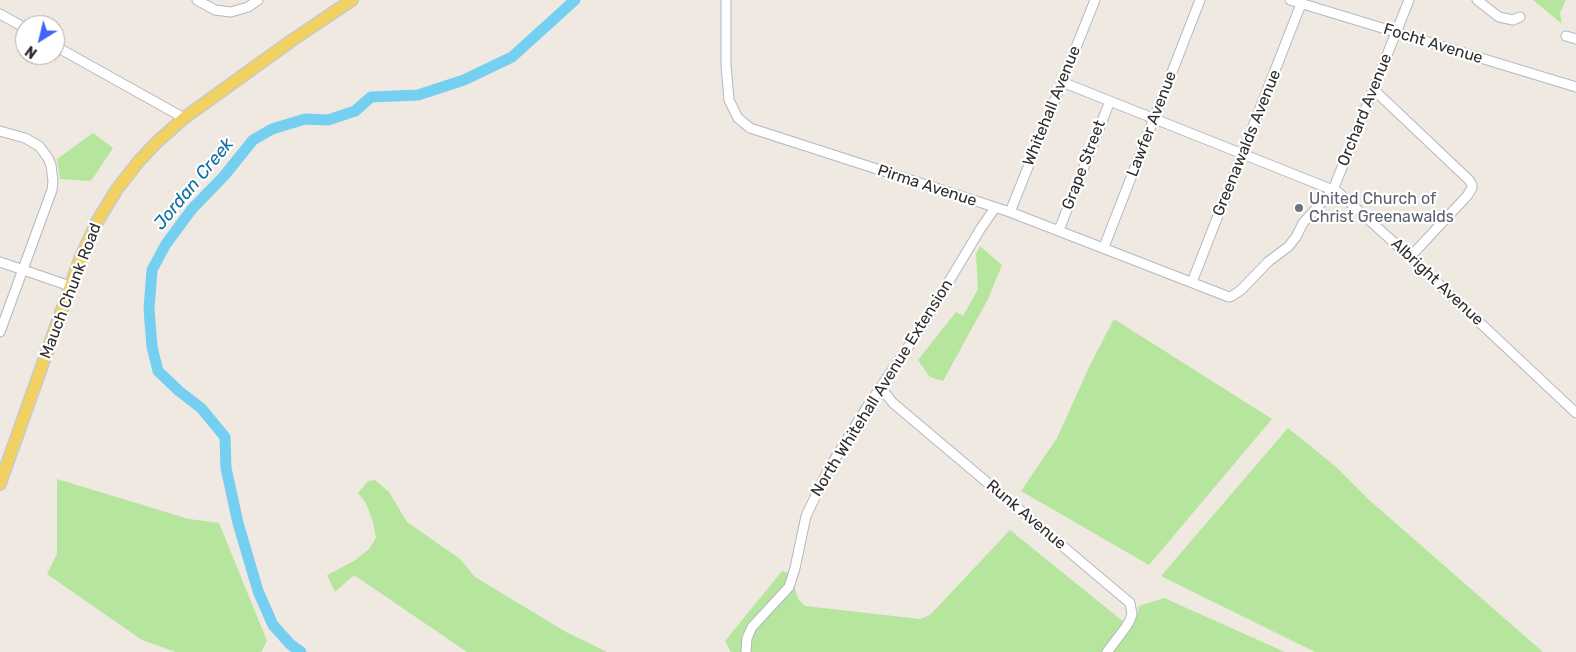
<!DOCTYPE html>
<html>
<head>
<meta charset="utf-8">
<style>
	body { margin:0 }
	#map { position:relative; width:1576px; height:652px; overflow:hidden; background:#efe9e1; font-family:Rubik,sans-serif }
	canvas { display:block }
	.north { position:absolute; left:15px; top:15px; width:50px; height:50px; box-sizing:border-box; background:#fff; border:1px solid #ababab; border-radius:50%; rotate:216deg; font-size:14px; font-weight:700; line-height:20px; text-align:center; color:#2e2e2e }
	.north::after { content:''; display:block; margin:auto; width:18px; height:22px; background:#4264fb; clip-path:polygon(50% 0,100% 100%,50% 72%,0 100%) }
</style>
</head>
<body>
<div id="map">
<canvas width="1576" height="652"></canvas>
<div class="north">N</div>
</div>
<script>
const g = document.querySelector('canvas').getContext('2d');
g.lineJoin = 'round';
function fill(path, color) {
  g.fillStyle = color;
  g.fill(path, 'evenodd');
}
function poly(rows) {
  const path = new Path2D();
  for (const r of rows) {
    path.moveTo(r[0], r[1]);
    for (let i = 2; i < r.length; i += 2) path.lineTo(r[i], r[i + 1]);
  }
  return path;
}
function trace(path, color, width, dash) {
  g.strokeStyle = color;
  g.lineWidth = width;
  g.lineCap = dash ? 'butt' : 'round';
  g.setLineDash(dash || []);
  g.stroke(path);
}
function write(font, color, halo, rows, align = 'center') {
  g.font = font + ' Rubik,sans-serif';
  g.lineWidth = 4.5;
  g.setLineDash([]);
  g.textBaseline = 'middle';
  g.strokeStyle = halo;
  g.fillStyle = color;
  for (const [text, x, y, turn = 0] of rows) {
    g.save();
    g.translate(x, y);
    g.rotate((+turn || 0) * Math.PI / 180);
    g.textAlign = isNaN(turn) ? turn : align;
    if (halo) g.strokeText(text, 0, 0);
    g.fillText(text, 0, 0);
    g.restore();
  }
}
const green = poly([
	[1533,0,1566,0,1560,13,1562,24],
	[93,133,113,148,93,178,90,181,60,179,57,159],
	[980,246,1002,265,988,299,943,381,930,377,918,360,956,312,963,316,978,289,976,254],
	[1114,319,1272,419,1149,565,1021,491,1057,438,1090,365],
	[1288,428,1335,466,1367,498,1543,652,1315,652,1161,576],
	[57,479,189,519,219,523,267,641,261,652,176,652,142,640,47,574,57,554],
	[375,480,389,492,407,522,460,559,475,577,566,632,607,652,467,652,354,575,335,592,327,575,354,561,369,549,376,538,373,522,366,503,358,493,368,481],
	[1010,530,1130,627,1136,619,1139,606,1164,598,1285,652,731,652,725,641,782,571,789,573,799,600,805,606,920,619,930,615]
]);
const river = poly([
	[301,652,290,644,273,625,258,591,238,523,226,468,225,437,201,408,179,391,158,371,152,347,149,309,152,270,166,244,192,209,224,176,253,140,272,129,305,119,328,120,355,111,371,97,418,95,464,80,512,57,575,0]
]);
const minor = poly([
	[197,0,215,10,231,12,248,7,258,0],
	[726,0,726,65,729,100,738,118,750,128,1010,212,1229,297,1232,296,1241,290,1269,261,1288,247,1296,237,1303,223,1333,190,1409,0],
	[1290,0,1576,87],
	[1477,0,1499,17,1513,20,1520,17],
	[0,14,25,28],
	[1566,36,1576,39],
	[55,46,184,118],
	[1062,82,1338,192,1410,257,1576,413],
	[1373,89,1469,180,1472,185,1472,188,1467,196,1410,257],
	[0,131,25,138,39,146,48,158,51,165,53,181,52,190,0,332],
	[1010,212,1095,0],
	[1059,230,1110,101],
	[1104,247,1200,0],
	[0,262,70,286],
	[1192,282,1301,4],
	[881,388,893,403,1130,603,1132,614,1130,620,1126,627,1107,652],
	[746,652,747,638,752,627,789,587,795,568,806,516,828,470,867,407,921,328,981,228,995,208]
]);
const major = poly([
	[0,484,80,259,97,222,117,189,139,161,157,142,184,118,291,41,352,0]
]);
const markers = [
	[1299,208,5,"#6b7280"]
];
const streetNames = [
	["Focht Avenue",1433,44,17],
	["Whitehall Avenue",1052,106,-68],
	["Orchard Avenue",1365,110,-68],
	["Lawfer Avenue",1152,124,-69],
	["Greenawalds Avenue",1247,143,-68],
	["Grape Street",1084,165,-69],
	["Pirma Avenue",927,186,18],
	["Albright Avenue",1437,282,43],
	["Mauch Chunk Road",71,291,-69],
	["North Whitehall Avenue Extension",882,388,-58],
	["Runk Avenue",1026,515,40]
];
const worshipNames = [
	["United Church of",1309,199],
	["Christ Greenawalds",1309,217]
];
const waterNames = [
	["Jordan Creek",194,184,-50]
];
fill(green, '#b6e59e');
trace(river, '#75cff0', 11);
trace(minor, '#b4b7c1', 11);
trace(major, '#c9c9c9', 14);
trace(minor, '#fff', 9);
trace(major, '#f2d163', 11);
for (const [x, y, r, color] of markers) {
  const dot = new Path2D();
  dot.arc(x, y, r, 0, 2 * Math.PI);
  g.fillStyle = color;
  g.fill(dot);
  trace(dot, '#fff', 2);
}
write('16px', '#2e2e2e', '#fff', streetNames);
write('16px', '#5b616d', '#fff', worshipNames, 'left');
write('italic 18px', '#0d6fa3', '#fff', waterNames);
</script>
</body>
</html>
